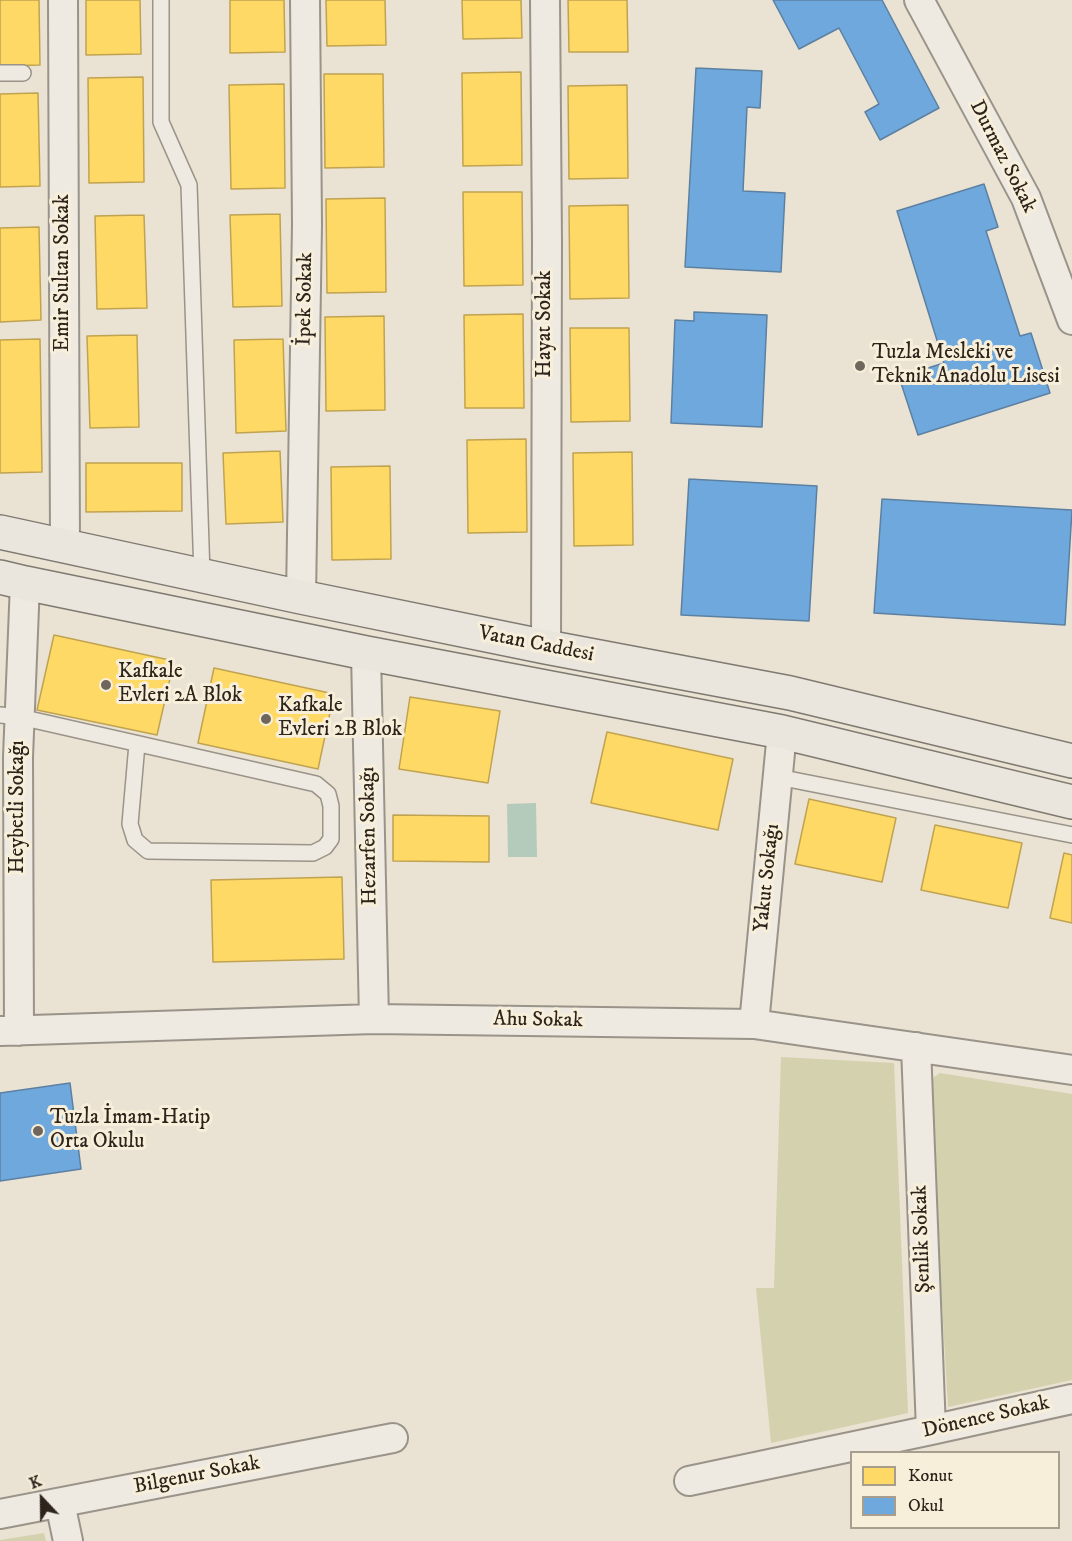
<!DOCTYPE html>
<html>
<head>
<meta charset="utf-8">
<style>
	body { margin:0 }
	#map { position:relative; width:1072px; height:1541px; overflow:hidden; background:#eae2d2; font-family:"IM FELL DW Pica",serif }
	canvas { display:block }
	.legend { position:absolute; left:850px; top:1451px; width:210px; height:78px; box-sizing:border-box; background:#f8efdb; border:2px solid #a79e8e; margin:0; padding:8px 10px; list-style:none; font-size:18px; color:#2e241b }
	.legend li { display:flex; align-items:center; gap:12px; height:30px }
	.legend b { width:30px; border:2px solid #a79e8e }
	.north { position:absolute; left:12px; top:1469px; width:60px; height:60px; -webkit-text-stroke:4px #f8efdb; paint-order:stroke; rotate:338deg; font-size:16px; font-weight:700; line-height:24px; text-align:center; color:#2e241b }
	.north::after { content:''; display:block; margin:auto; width:21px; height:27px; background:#2e241b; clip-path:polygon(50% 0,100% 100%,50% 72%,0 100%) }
</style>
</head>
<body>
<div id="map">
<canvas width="1072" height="1541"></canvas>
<ul class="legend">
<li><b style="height:16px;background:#ffd966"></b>Konut</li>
<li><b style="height:16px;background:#6fa8dc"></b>Okul</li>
</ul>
<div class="north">K</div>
</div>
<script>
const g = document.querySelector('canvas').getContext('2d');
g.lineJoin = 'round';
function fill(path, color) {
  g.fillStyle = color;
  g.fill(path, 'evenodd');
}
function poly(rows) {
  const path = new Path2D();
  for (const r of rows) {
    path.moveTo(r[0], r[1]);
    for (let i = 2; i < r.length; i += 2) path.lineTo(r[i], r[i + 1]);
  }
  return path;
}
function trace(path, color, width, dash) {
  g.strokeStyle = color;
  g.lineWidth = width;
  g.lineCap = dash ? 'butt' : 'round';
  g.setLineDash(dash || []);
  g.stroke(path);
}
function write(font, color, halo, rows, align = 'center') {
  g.font = font + ' "IM FELL DW Pica",serif';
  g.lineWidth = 6;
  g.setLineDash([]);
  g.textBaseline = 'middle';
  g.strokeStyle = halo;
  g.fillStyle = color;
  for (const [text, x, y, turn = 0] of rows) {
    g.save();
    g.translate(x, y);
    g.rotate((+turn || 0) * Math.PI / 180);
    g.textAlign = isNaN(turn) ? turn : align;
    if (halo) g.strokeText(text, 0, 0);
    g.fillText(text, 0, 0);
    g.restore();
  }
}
const green = poly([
	[781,1057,894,1063,908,1413,771,1443,756,1288,774,1288],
	[940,1073,1072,1094,1072,1380,948,1407,929,1081],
	[44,1533,46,1541,0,1541,0,1540]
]);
const water = poly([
	[536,803,537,857,508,857,507,804]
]);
const homes = poly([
	[0,0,39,0,40,65,0,66,0,0],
	[86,0,140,0,141,54,86,55,86,0],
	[230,0,284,0,285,52,230,53,230,0],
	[326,0,385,0,386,45,327,46,326,0],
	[462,0,521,0,522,38,463,39,462,0],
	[568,0,627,0,628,52,569,52,568,0],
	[521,72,522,165,463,166,462,73,521,72],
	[324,74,383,74,384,167,325,168,324,74],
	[143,77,144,182,89,183,88,78,143,77],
	[284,84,285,188,231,189,229,85,284,84],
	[627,85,628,178,569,179,568,86,627,85],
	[38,93,40,186,0,187,0,94,38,93],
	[463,192,522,192,523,285,464,286,463,192],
	[385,198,386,292,327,293,326,199,385,198],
	[628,205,629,298,570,299,569,206,628,205],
	[280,214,282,306,233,307,230,215,280,214],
	[144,215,147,308,97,309,95,216,144,215],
	[39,227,41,320,0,322,0,228,39,227],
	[523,314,524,408,465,408,464,315,523,314],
	[384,316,385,410,326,411,325,317,384,316],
	[570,328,629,328,630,421,571,422,570,328],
	[137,335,139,427,90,428,87,336,137,335],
	[40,339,42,472,0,473,0,340,40,339],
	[283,339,286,431,236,433,234,340,283,339],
	[526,439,527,532,468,533,467,440,526,439],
	[280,451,283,522,226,524,223,453,280,451],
	[632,452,633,545,574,546,573,453,632,452],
	[86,463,182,463,182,511,86,512,86,463],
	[390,466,391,559,332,560,331,467,390,466],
	[54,635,174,661,157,735,37,710,54,635],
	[214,668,334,694,318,769,198,743,214,668],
	[410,697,500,711,488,783,399,769,410,697],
	[607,732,733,759,718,830,591,803,607,732],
	[809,799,896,818,882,882,795,864,809,799],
	[393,815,489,816,489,862,393,861,393,815],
	[935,825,1022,843,1008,908,921,890,935,825],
	[1064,853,1072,855,1072,923,1050,918,1064,853],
	[342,877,344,959,213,962,211,880,342,877]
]);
const schools = poly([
	[773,0,882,0,939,108,880,140,865,112,879,104,839,28,799,49,773,0],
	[696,68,762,71,760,108,747,107,743,191,785,193,781,272,685,267,696,68],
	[984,184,998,227,986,231,1020,336,1031,333,1050,393,918,435,899,377,944,363,897,211,984,184],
	[694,312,767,315,762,427,671,423,675,320,694,321,694,312],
	[689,479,817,486,809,621,681,615,689,479],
	[882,499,1072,510,1065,625,874,613,882,499],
	[70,1083,81,1169,0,1181,0,1093,70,1083]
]);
const lane = poly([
	[161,0,161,122,189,185,202,575],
	[0,73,23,73],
	[0,715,20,717,316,784,328,794,331,806,331,839,325,847,313,853,148,851,135,840,130,824,137,744],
	[778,777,1072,835]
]);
const street = poly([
	[63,0,65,546],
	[545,0,547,241,546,647],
	[919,0,1026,198,1072,320],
	[301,597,307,224,305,0],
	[366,653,374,1019],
	[754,1024,782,732],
	[0,1031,374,1019,754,1024,1072,1070],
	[19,1031,18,757,25,583],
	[916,1047,931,1430],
	[689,1481,931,1430,1072,1399],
	[60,1503,68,1541],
	[0,1514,393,1438]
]);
const primary = poly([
	[0,532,301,597,546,647,790,693,1072,761],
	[0,577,25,583,366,653,782,732,1072,802]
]);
const markers = [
	[860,366,6,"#70665b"],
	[106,685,6,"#70665b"],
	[266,719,6,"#70665b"],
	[38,1131,6,"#70665b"]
];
const streetNames = [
	["Durmaz Sokak",1002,157,63],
	["Emir Sultan Sokak",64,273,-90],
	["İpek Sokak",306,299,-89],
	["Hayat Sokak",546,324,-90],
	["Vatan Caddesi",536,645,11],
	["Heybetli Sokağı",19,807,-90],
	["Hezarfen Sokağı",370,836,-91],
	["Yakut Sokağı",768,878,-84],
	["Ahu Sokak",538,1021,1],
	["Şenlik Sokak",923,1239,-92],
	["Dönence Sokak",986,1418,-13],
	["Bilgenur Sokak",197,1476,-11]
];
const poiNames = [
	["Tuzla Mesleki ve",872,354],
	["Teknik Anadolu Lisesi",872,378],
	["Kafkale",118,673],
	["Evleri 2A Blok",118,697],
	["Kafkale",278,707],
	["Evleri 2B Blok",278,731],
	["Tuzla İmam-Hatip",50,1119],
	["Orta Okulu",50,1143]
];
fill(green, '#d4d1ae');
fill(water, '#b4cabb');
fill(homes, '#ffd966');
trace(homes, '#c0a350', 1.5);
fill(schools, '#6fa8dc');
trace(schools, '#5c80a2', 1.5);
trace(lane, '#9a9389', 18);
trace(street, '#9a9389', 32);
trace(primary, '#7f7a71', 36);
trace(lane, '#eeeae1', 15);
trace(street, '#eeeae1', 28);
trace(primary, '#ebe6dd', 33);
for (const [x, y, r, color] of markers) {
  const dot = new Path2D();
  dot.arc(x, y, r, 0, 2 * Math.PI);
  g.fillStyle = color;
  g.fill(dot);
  trace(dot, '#f8efdb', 2);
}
write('21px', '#2e241b', '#f8efdb', streetNames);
write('21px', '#2e241b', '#f8efdb', poiNames, 'left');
</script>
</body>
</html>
